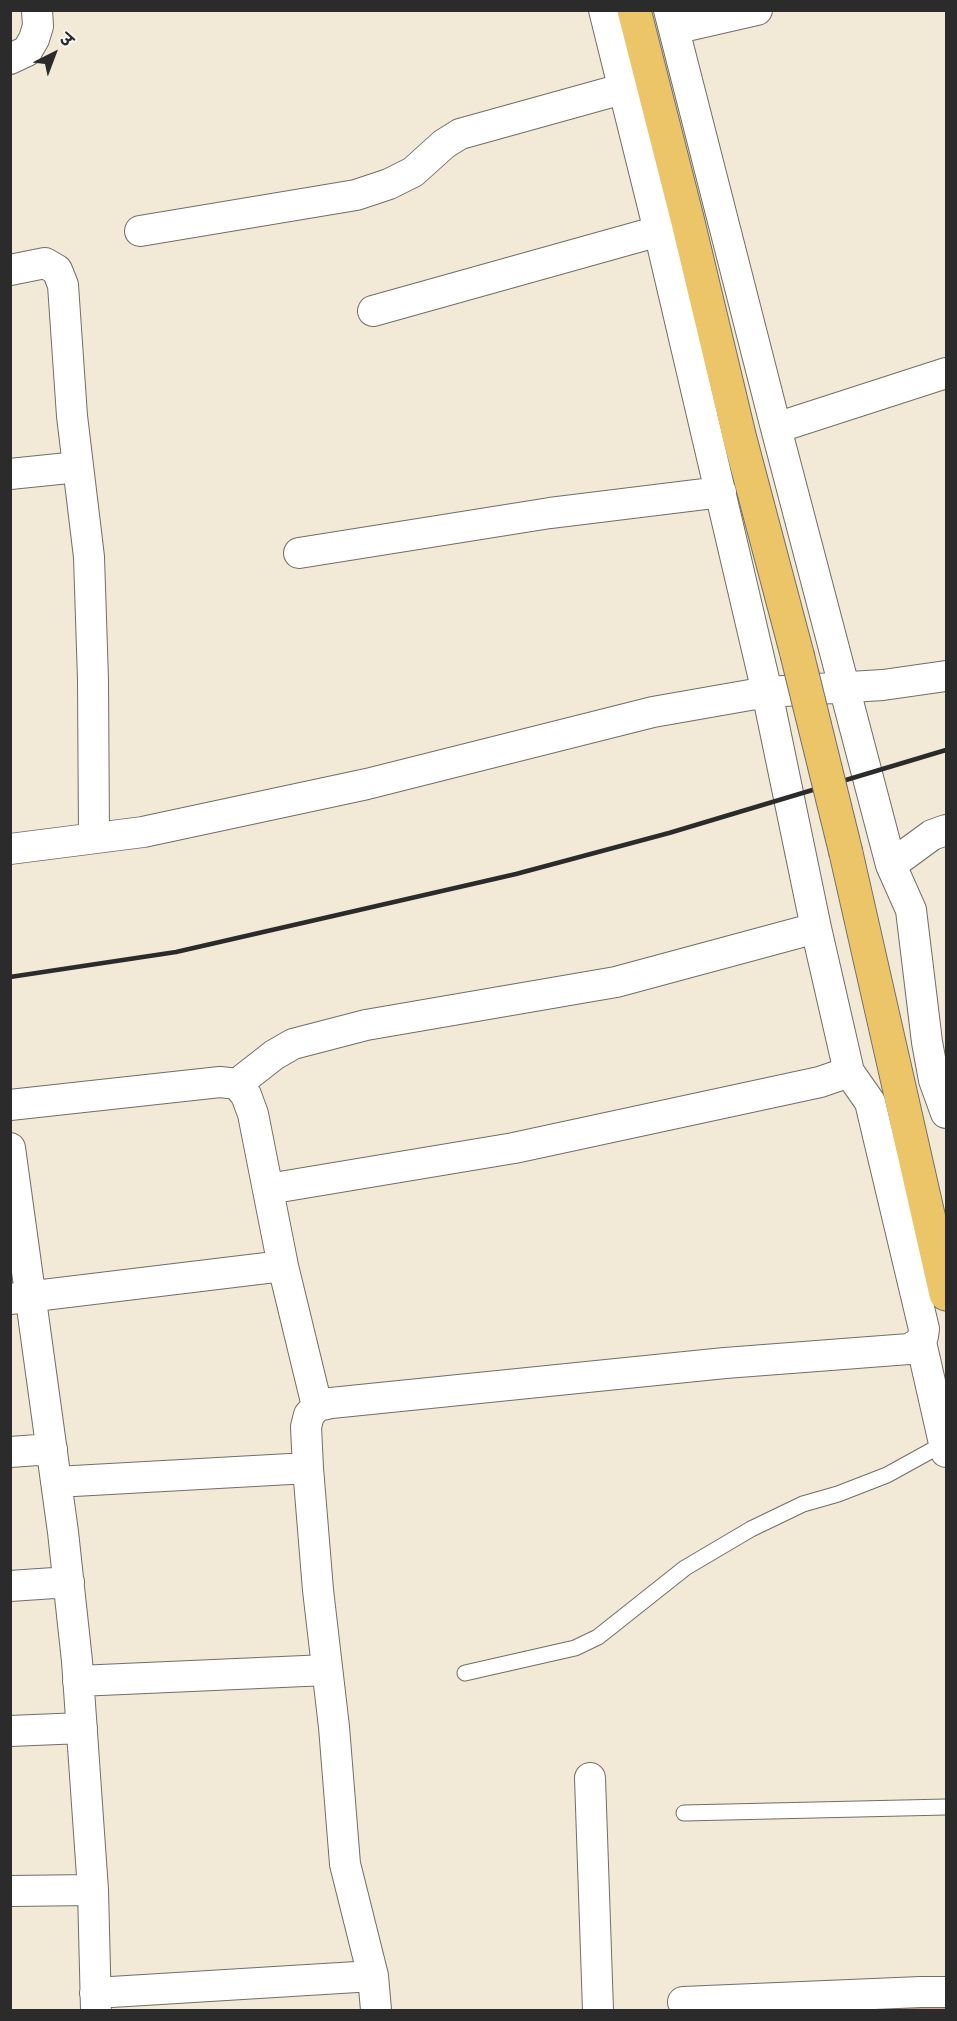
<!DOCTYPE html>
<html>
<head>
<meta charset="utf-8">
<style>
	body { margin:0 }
	#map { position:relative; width:957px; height:2021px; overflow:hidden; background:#f2e9d6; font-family:Sriracha,"Playpen Sans Deva",sans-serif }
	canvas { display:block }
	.frame { position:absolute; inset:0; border:12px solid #2b2b2b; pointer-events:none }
	.north { position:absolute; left:24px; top:24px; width:60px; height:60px; -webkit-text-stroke:4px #f6f6f2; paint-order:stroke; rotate:42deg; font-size:16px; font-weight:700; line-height:24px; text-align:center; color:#2b2b2b }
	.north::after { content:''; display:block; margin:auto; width:21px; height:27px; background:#2b2b2b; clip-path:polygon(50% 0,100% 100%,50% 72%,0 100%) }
</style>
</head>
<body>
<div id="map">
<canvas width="957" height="2021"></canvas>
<div class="frame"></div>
<div class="north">उ</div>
</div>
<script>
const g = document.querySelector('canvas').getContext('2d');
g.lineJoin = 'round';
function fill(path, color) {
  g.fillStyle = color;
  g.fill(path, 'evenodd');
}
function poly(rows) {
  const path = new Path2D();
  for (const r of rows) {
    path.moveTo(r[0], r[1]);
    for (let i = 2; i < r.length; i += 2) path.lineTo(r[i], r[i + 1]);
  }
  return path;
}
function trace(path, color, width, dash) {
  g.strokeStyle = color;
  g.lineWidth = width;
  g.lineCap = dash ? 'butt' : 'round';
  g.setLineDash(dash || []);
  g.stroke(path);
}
const building = poly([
	[946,2004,946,2010,892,2010,892,2006]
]);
const service = poly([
	[465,1673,575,1648,598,1637,685,1568,751,1529,803,1504,838,1494,887,1475,945,1443],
	[684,1813,946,1807]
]);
const minor = poly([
	[669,10,776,428,891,865],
	[674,29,757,10],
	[10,59,27,51,34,39,38,26,37,10],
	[140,231,356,195,389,184,413,172,444,144,460,134,622,89],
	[10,270,45,263,57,270,63,285,72,416,89,557,93,680,94,838],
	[373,311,659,231],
	[776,428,946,373],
	[10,474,78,467],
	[299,553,550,513,721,492],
	[946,830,932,835,891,865,911,910,927,1042,934,1080,946,1113],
	[10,849,143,832,367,784,653,712,767,692,883,685,946,676],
	[237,1084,274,1055,293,1044,366,1025,616,982,816,928],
	[10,1105,220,1082,237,1084,246,1095,253,1114,283,1266,317,1406],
	[10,1148,63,1532,77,1661,93,1890,96,2010],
	[268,1189,514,1148,820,1082,849,1072],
	[10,1299,283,1266],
	[921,1342,946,1452],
	[10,1452,52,1449],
	[56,1482,308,1468],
	[10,1586,69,1582],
	[78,1681,327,1670],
	[10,1731,82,1728],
	[590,1778,598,2010],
	[10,1891,93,1890],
	[95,1993,373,1976],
	[683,2002,921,1992,946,1992],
	[376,2010,373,1976,345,1864,334,1727,318,1590,308,1468,306,1427,309,1415,317,1406,331,1403,725,1363,909,1349,921,1342,923,1336,924,1329,870,1102,849,1072,816,928,767,692,659,231,604,10]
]);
const primary = poly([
	[634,10,688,222,740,439,797,654],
	[846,853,946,1294]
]);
const rail = poly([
	[10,977,176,952,516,874,669,833,946,750]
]);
const primaryBridge = poly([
	[797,654,846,853]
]);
fill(building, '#d9a185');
trace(service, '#716e67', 17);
trace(minor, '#716e67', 32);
trace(primary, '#716e67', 35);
trace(service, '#fff', 15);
trace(minor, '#fff', 30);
trace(primary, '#edc569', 33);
trace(rail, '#2b2b2b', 4.5);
trace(primaryBridge, '#716e67', 35, []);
trace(primaryBridge, '#edc569', 33);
</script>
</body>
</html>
